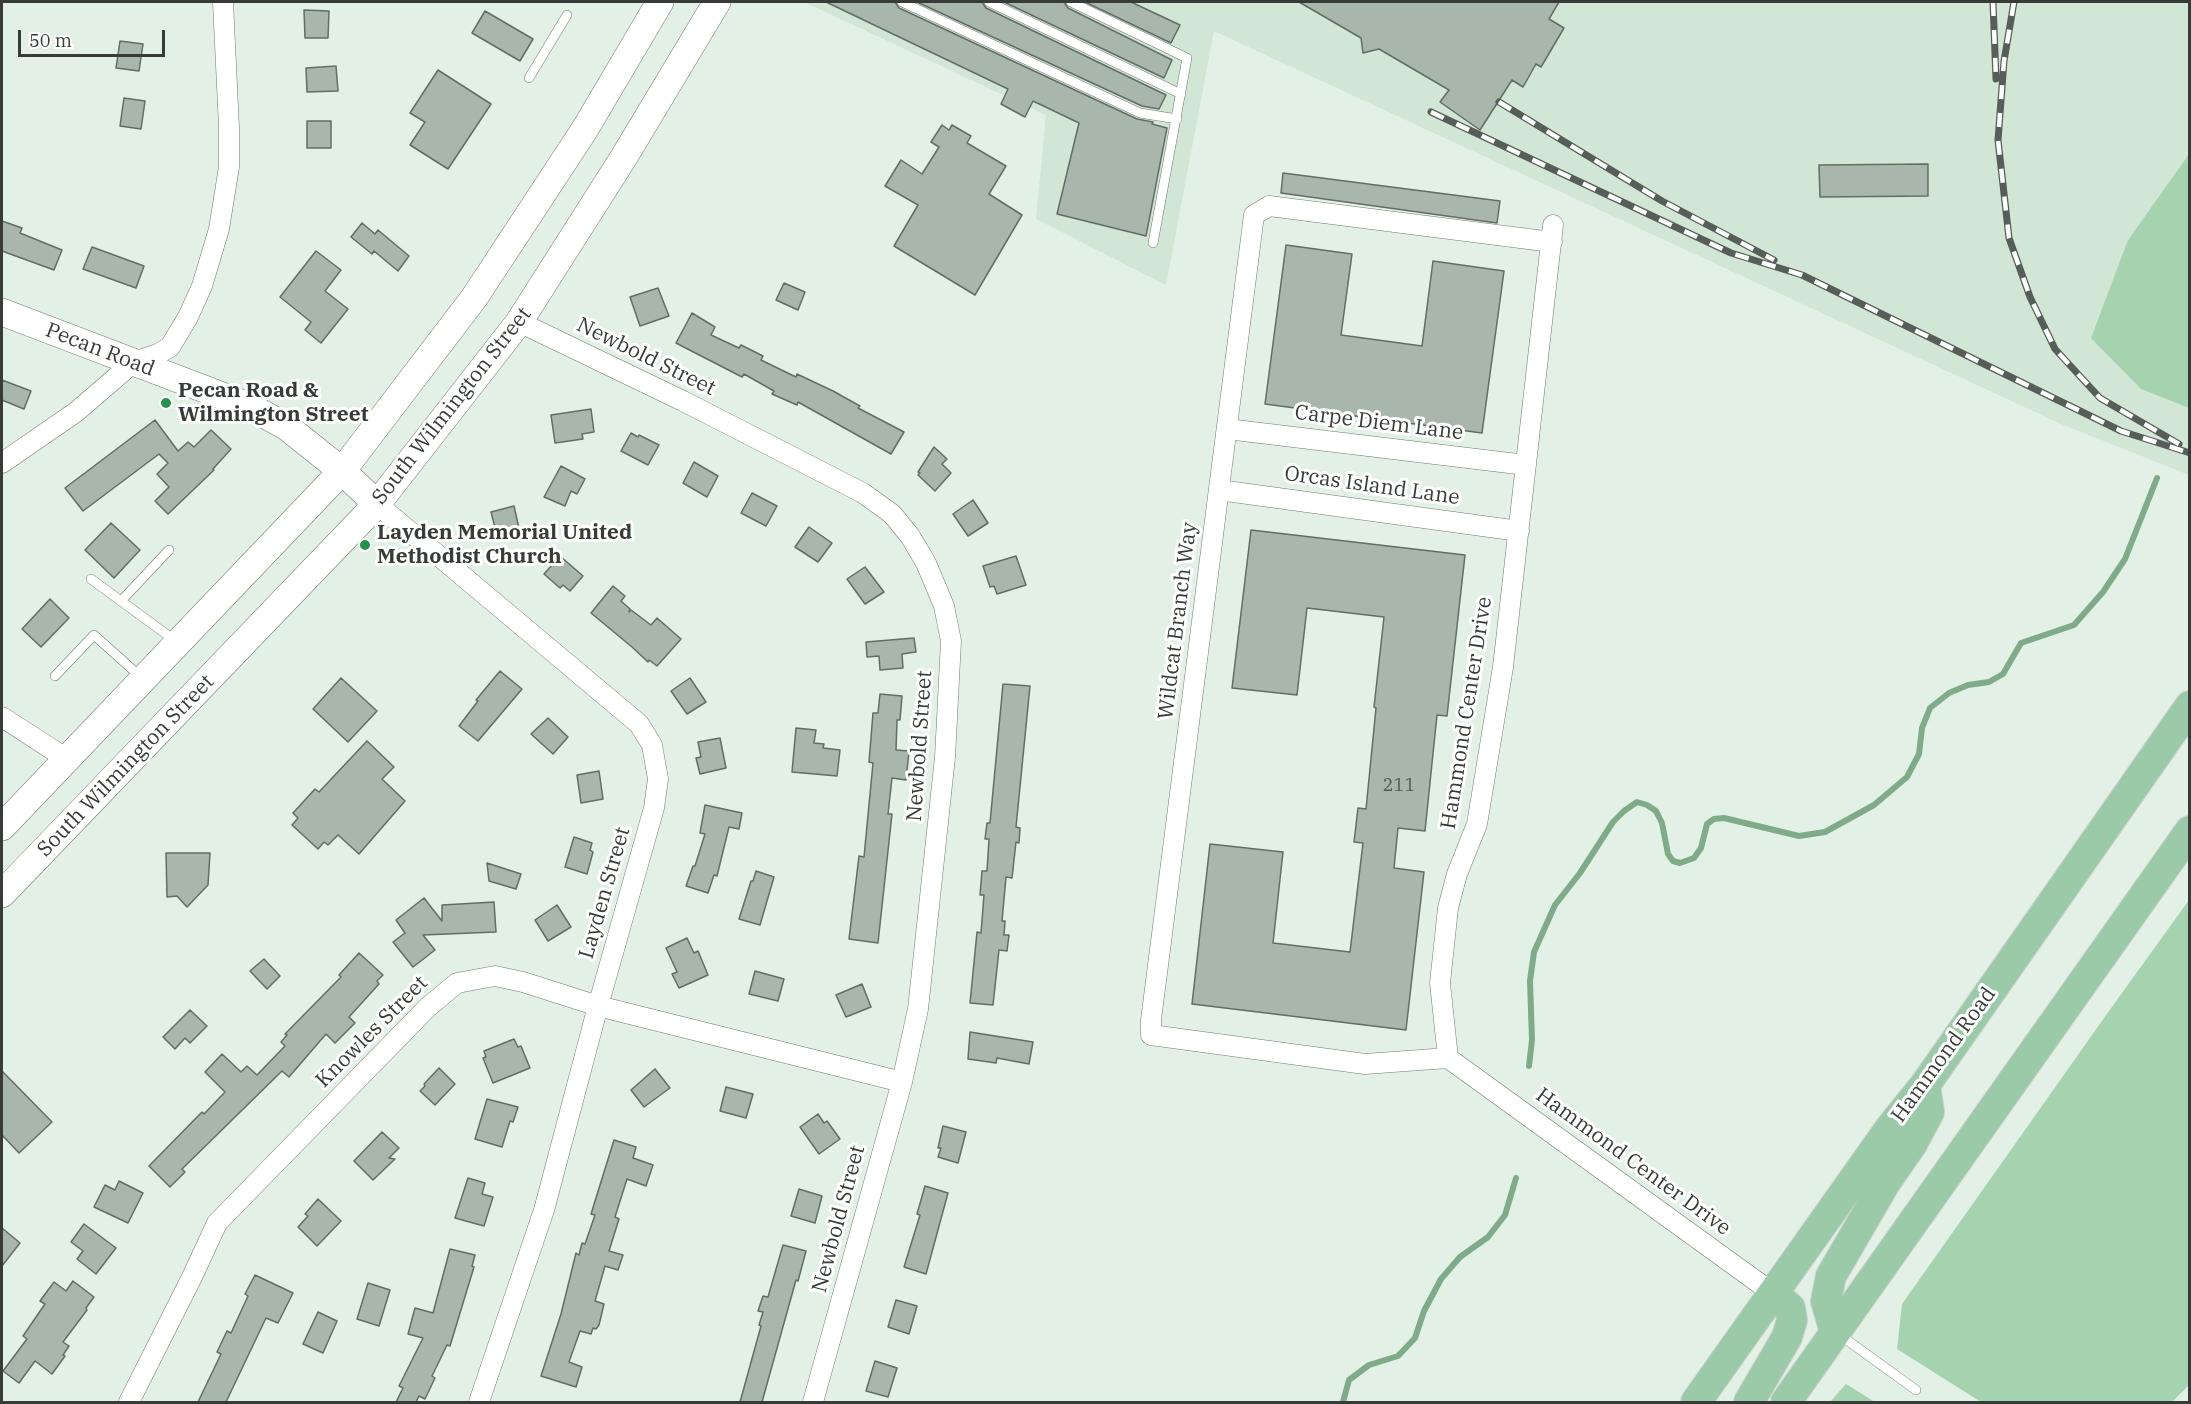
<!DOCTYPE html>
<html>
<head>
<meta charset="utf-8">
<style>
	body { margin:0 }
	#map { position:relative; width:2191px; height:1404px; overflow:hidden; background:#e2f0e5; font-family:"IBM Plex Serif",serif }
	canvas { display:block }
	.frame { position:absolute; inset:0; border:3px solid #373c38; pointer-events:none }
	.scale { position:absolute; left:18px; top:30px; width:147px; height:27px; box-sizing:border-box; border:3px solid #373c38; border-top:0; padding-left:8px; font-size:18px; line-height:21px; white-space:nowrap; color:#373c38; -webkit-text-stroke:4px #fff; paint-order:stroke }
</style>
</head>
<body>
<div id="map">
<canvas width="2191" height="1404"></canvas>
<div class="frame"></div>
<div class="scale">50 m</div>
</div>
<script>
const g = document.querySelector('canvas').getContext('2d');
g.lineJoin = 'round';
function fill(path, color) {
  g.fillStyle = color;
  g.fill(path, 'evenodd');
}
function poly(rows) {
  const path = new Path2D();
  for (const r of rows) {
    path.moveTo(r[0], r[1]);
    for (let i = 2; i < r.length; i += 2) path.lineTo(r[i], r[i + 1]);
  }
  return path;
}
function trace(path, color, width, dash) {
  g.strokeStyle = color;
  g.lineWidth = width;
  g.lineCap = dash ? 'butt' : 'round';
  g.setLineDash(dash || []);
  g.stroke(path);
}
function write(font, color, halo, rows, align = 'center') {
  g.font = font + ' "IBM Plex Serif",serif';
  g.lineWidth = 6;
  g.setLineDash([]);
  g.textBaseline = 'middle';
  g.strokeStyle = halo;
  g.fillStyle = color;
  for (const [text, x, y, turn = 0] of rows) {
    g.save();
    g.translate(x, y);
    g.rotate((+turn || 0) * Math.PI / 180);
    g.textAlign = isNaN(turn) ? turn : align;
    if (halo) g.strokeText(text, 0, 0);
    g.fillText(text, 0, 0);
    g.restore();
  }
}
const built = poly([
	[804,2,2189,2,2189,154,2128,240,2141,389,2189,408,2189,475,2061,424,1214,31,1166,285,1036,219,1046,115]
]);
const green = poly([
	[2189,154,2189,408,2141,389,2091,338,2128,240],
	[2189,900,2189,1385,2172,1402,1981,1402,1897,1349,1902,1304,2109,1011],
	[1846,1384,1875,1402,1830,1402]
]);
const stream = poly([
	[1529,1066,1532,1040,1530,981,1534,952,1555,905,1580,873,1613,822,1624,811,1637,802,1647,805,1656,811,1662,823,1668,854,1673,861,1680,863,1694,858,1701,848,1707,824,1714,819,1724,818,1799,836,1825,832,1874,805,1907,777,1919,754,1922,728,1930,708,1949,693,1968,685,1989,682,2003,674,2021,643,2074,625,2103,592,2125,559,2157,478],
	[1343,1402,1349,1380,1369,1365,1398,1356,1415,1338,1424,1311,1441,1279,1460,1257,1488,1237,1505,1215,1516,1178]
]);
const building = poly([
	[826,2,895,2,899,8,1137,119,1153,122,1152,124,1167,128,1146,236,1057,214,1079,123,1033,101,1025,117,1001,104,1008,89,826,2],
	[917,2,982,2,986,8,1166,95,1159,109,1142,106,917,2],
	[1004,2,1064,2,1068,8,1172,60,1164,78,1004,2],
	[1085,2,1131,2,1180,25,1171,43,1085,2],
	[1299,2,1559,2,1549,19,1564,28,1541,67,1536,64,1523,87,1512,80,1480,130,1440,102,1449,90,1379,49,1363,53,1361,38,1299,2],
	[304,10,329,11,328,38,305,38,304,10],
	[485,11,533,39,520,61,472,33,485,11],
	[120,41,143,44,139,71,116,68,120,41],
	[336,66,338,91,307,92,306,68,336,66],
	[438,70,491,104,448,169,410,145,425,122,410,113,438,70],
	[124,98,145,101,141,129,120,126,124,98],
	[307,121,331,121,331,148,307,148,307,121],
	[942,125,949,130,952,125,971,136,967,143,1006,166,989,194,1022,215,975,295,894,246,918,205,885,186,901,160,922,174,939,147,931,142,942,125],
	[1928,164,1928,196,1820,197,1819,165,1928,164],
	[1283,173,1500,201,1497,223,1281,193,1283,173],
	[2,221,22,228,20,233,62,250,54,270,2,251,2,221],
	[362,223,375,234,378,230,409,256,398,271,374,251,372,254,351,237,362,223],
	[1286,245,1352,254,1341,335,1422,346,1433,261,1504,271,1482,433,1265,404,1286,245],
	[92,247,144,266,136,288,83,269,92,247],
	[316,251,341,270,325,291,348,309,321,343,305,330,311,322,280,297,316,251],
	[784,283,805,292,798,310,776,300,784,283],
	[658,288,669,316,640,326,630,297,658,288],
	[692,313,715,327,711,335,739,348,741,345,763,356,761,360,796,377,797,374,833,391,860,406,858,408,904,432,891,454,798,402,797,405,772,394,774,391,744,374,742,377,676,343,692,313],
	[2,380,31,391,24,409,2,400,2,380],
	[591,409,594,432,582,434,583,439,555,443,551,415,591,409],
	[155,420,178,451,188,442,194,447,211,430,231,449,213,469,214,470,168,514,155,501,169,487,157,474,168,463,159,454,83,511,65,488,155,420],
	[631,433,638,437,639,435,659,445,648,465,621,451,631,433],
	[934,447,947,459,942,464,951,473,935,491,918,475,920,473,918,472,934,447],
	[694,462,718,476,707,497,683,483,694,462],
	[561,466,585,479,577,494,571,491,565,506,544,497,561,466],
	[752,493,777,506,766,526,741,513,752,493],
	[973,500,988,523,968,536,953,514,973,500],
	[514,506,520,533,498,539,491,512,514,506],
	[111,523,140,550,114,578,85,550,111,523],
	[809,527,832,543,818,562,795,547,809,527],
	[1251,530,1465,555,1447,716,1437,715,1425,831,1398,828,1394,868,1424,872,1406,1030,1192,1004,1210,844,1283,852,1273,943,1350,952,1363,843,1354,842,1358,808,1366,809,1376,708,1374,707,1384,617,1307,608,1297,695,1232,688,1251,530],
	[560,556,583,576,570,591,563,585,560,588,544,574,560,556],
	[1016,556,1026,585,997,594,994,586,990,587,983,566,1016,556],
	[865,567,884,592,865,604,847,579,865,567],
	[613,586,625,596,621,601,630,609,629,612,631,610,651,625,657,618,681,639,657,666,649,660,648,662,632,647,591,613,613,586],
	[50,599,69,618,41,647,22,629,50,599],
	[914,638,916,652,902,654,903,668,880,670,879,656,867,657,866,642,914,638],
	[500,671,522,689,478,741,459,726,478,701,476,700,500,671],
	[341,678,377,711,348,742,313,709,341,678],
	[690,678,706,702,687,714,671,691,690,678],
	[1003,684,1030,686,1016,827,1020,828,1019,843,1016,842,1012,878,1006,877,1002,921,1005,921,1004,935,1009,935,1007,951,999,950,993,1005,970,1003,977,932,981,933,984,895,980,895,982,871,987,871,989,839,985,839,987,823,990,823,1003,684],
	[880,694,902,696,900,720,897,720,896,750,909,751,906,780,892,778,888,814,892,814,878,943,849,939,859,856,864,857,873,763,869,762,873,713,878,713,880,694],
	[548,718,568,737,553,754,531,734,548,718],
	[796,728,816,730,814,743,824,744,823,748,840,750,837,776,792,772,796,728],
	[720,738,726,768,700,774,696,758,701,757,698,742,720,738],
	[367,741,394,767,382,779,405,801,359,854,338,835,328,845,324,842,318,849,292,825,298,818,293,813,315,789,319,792,367,741],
	[599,771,603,799,581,803,577,775,599,771],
	[705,805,742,813,739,829,729,827,717,876,714,875,708,893,686,886,693,866,695,866,705,834,700,833,705,805],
	[574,837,592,843,590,850,593,852,587,874,565,867,574,837],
	[166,853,210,853,208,885,187,907,177,896,167,897,166,853],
	[487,863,521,874,516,889,489,881,487,863],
	[756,871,774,877,760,925,739,919,751,881,753,881,756,871],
	[424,898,442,921,442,905,494,902,496,932,423,935,435,950,413,967,393,942,405,933,396,920,424,898],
	[557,905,571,927,548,941,535,920,557,905],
	[687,938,694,953,698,951,708,975,679,988,672,974,677,972,666,948,687,938],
	[359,953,383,975,377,981,379,984,349,1017,355,1023,335,1043,326,1034,289,1077,282,1071,182,1169,185,1172,170,1187,149,1166,202,1112,204,1114,225,1092,205,1072,222,1054,241,1072,247,1066,257,1075,285,1046,281,1042,287,1035,285,1034,341,977,339,975,359,953],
	[264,959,280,976,267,989,250,971,264,959],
	[755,971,784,979,778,1001,749,994,755,971],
	[862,984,871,1007,846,1017,836,995,862,984],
	[190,1010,207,1026,190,1043,185,1038,175,1049,163,1037,190,1010],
	[970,1032,1033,1042,1029,1064,997,1058,996,1063,968,1059,970,1032],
	[514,1039,518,1047,521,1046,530,1068,493,1083,483,1058,486,1057,484,1051,514,1039],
	[439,1068,455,1084,435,1105,420,1091,425,1086,424,1084,439,1068],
	[655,1069,670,1088,644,1107,631,1090,655,1069],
	[2,1071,52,1122,19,1153,2,1135,2,1071],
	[726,1087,753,1094,746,1118,720,1111,726,1087],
	[487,1099,518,1107,513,1122,510,1121,502,1147,475,1139,487,1099],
	[818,1114,824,1123,827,1121,840,1139,819,1154,800,1127,818,1114],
	[943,1126,966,1132,958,1163,938,1157,941,1148,938,1148,943,1126],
	[382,1132,399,1148,389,1158,395,1159,373,1180,354,1161,382,1132],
	[614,1140,636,1147,633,1158,653,1165,646,1186,627,1179,615,1217,619,1219,609,1251,623,1255,618,1270,605,1266,595,1301,604,1304,599,1325,596,1329,593,1328,591,1334,580,1331,569,1362,582,1367,576,1387,541,1376,561,1314,576,1253,579,1255,582,1243,585,1244,595,1215,591,1214,614,1140],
	[468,1178,485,1183,482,1194,493,1197,484,1226,455,1218,468,1178],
	[119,1181,143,1193,128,1223,94,1207,105,1185,115,1190,119,1181],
	[925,1186,948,1193,926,1274,904,1267,920,1215,917,1214,925,1186],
	[799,1189,822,1196,815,1223,791,1216,799,1189],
	[318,1199,341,1221,317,1246,298,1227,308,1216,305,1214,318,1199],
	[84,1224,116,1248,96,1274,77,1259,83,1251,71,1242,84,1224],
	[2,1228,20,1243,2,1266,2,1228],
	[783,1245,806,1251,798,1281,796,1280,762,1402,740,1402,761,1326,759,1325,763,1312,758,1311,763,1296,768,1297,783,1245],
	[450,1249,475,1255,472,1266,474,1267,450,1346,447,1345,432,1376,435,1378,425,1399,419,1396,416,1402,396,1402,403,1388,399,1386,423,1338,408,1334,415,1308,433,1313,450,1249],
	[255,1275,293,1293,278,1323,266,1318,226,1402,198,1402,221,1354,217,1352,227,1331,231,1333,248,1296,245,1294,255,1275],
	[73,1281,94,1297,86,1308,87,1310,63,1342,69,1346,63,1355,65,1356,52,1374,35,1361,19,1383,3,1371,27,1339,23,1336,45,1304,40,1301,54,1282,66,1291,73,1281],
	[368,1283,390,1290,379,1326,357,1319,368,1283],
	[896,1300,917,1306,909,1334,888,1327,896,1300],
	[318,1312,337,1321,323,1353,303,1344,318,1312],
	[875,1361,897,1368,888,1397,866,1391,875,1361]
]);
const lane = poly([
	[902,2,1140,113,1177,119],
	[989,2,1181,94],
	[1071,2,1187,58,1153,243],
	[529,78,567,15],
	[169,550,121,601,177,642],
	[91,579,121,601],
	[55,676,94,635,142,678],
	[1840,1335,1916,1390]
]);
const street = poly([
	[1553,225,1503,667,1477,824,1457,874,1448,908,1440,983,1448,1058,1774,1294],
	[519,322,683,401,863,493,892,514,910,536,926,563,944,606,951,641,945,757,918,1009,902,1082,813,1402],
	[1227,429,1526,465],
	[2,463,76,412,134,362,158,354,170,347,188,317,202,286,219,229,229,167,229,128,223,2],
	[1219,490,1519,531],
	[377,504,639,724,652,745,658,779,654,808,598,1006,544,1210,479,1402],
	[2,717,67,759],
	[1448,1058,1365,1064,1151,1035,1151,1020,1254,215,1269,206,1552,242],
	[129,1402,192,1277,217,1223,428,1007,457,983,495,976,523,982,598,1006,902,1082]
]);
const secondary = poly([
	[2,312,249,406,287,427,342,471,377,504],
	[2,827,342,471,474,298,585,129,660,2],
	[2,894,377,504,519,322,624,157,717,2]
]);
const primary = poly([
	[1835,1332,1826,1301,1831,1276,1885,1183,1912,1144,1929,1112,1925,1085],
	[1696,1402,1891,1127,1925,1085,2190,706],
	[1749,1402,1787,1337,1792,1320,1790,1308,1774,1294],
	[1786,1402,2190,831]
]);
const rail = poly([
	[1993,2,1996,79],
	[2014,2,2004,61,1998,140,2009,238,2030,297,2055,349,2100,398,2179,444],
	[1499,102,1662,201,1774,260],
	[1431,112,1731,253,1802,275,2121,431,2190,453]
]);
const markers = [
	[166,403,6,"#23934c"],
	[365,545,6,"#23934c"]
];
const numberNames = [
	["211",1399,786]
];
const streetNames = [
	["Pecan Road",100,350,21],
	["Newbold Street",646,357,26],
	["South Wilmington Street",452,406,-52],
	["Carpe Diem Lane",1379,423,7],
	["Orcas Island Lane",1372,486,8],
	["Wildcat Branch Way",1178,621,-83],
	["Hammond Center Drive",1467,713,-81],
	["Newbold Street",920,746,-86],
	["South Wilmington Street",126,766,-46],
	["Layden Street",605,893,-74],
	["Knowles Street",372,1032,-45],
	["Hammond Road",1944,1055,-54],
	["Hammond Center Drive",1633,1162,36],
	["Newbold Street",839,1219,-75]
];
const poiNames = [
	["Pecan Road &",178,391],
	["Wilmington Street",178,415],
	["Layden Memorial United",377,533],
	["Methodist Church",377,557]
];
fill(built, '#d2e6d5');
fill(green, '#a6d3af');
trace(stream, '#7fab88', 6);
fill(building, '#a9b6ac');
trace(building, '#626d64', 1.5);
trace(lane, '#6f7b71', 10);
trace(street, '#6f7b71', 21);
trace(secondary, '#6f7b71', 28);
trace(primary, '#cfd0cf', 32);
trace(lane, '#fff', 9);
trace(street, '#fff', 20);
trace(secondary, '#fff', 27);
trace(primary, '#9bcaa8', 30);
trace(rail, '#575e59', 7);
trace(rail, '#fff', 4.5, [14]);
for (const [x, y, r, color] of markers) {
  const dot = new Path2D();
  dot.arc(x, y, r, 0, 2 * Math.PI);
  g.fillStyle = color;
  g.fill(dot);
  trace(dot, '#fff', 2);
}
write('18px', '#545a55', null, numberNames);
write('21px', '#373c38', '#fff', streetNames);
write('bold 21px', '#373c38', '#fff', poiNames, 'left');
</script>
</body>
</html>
